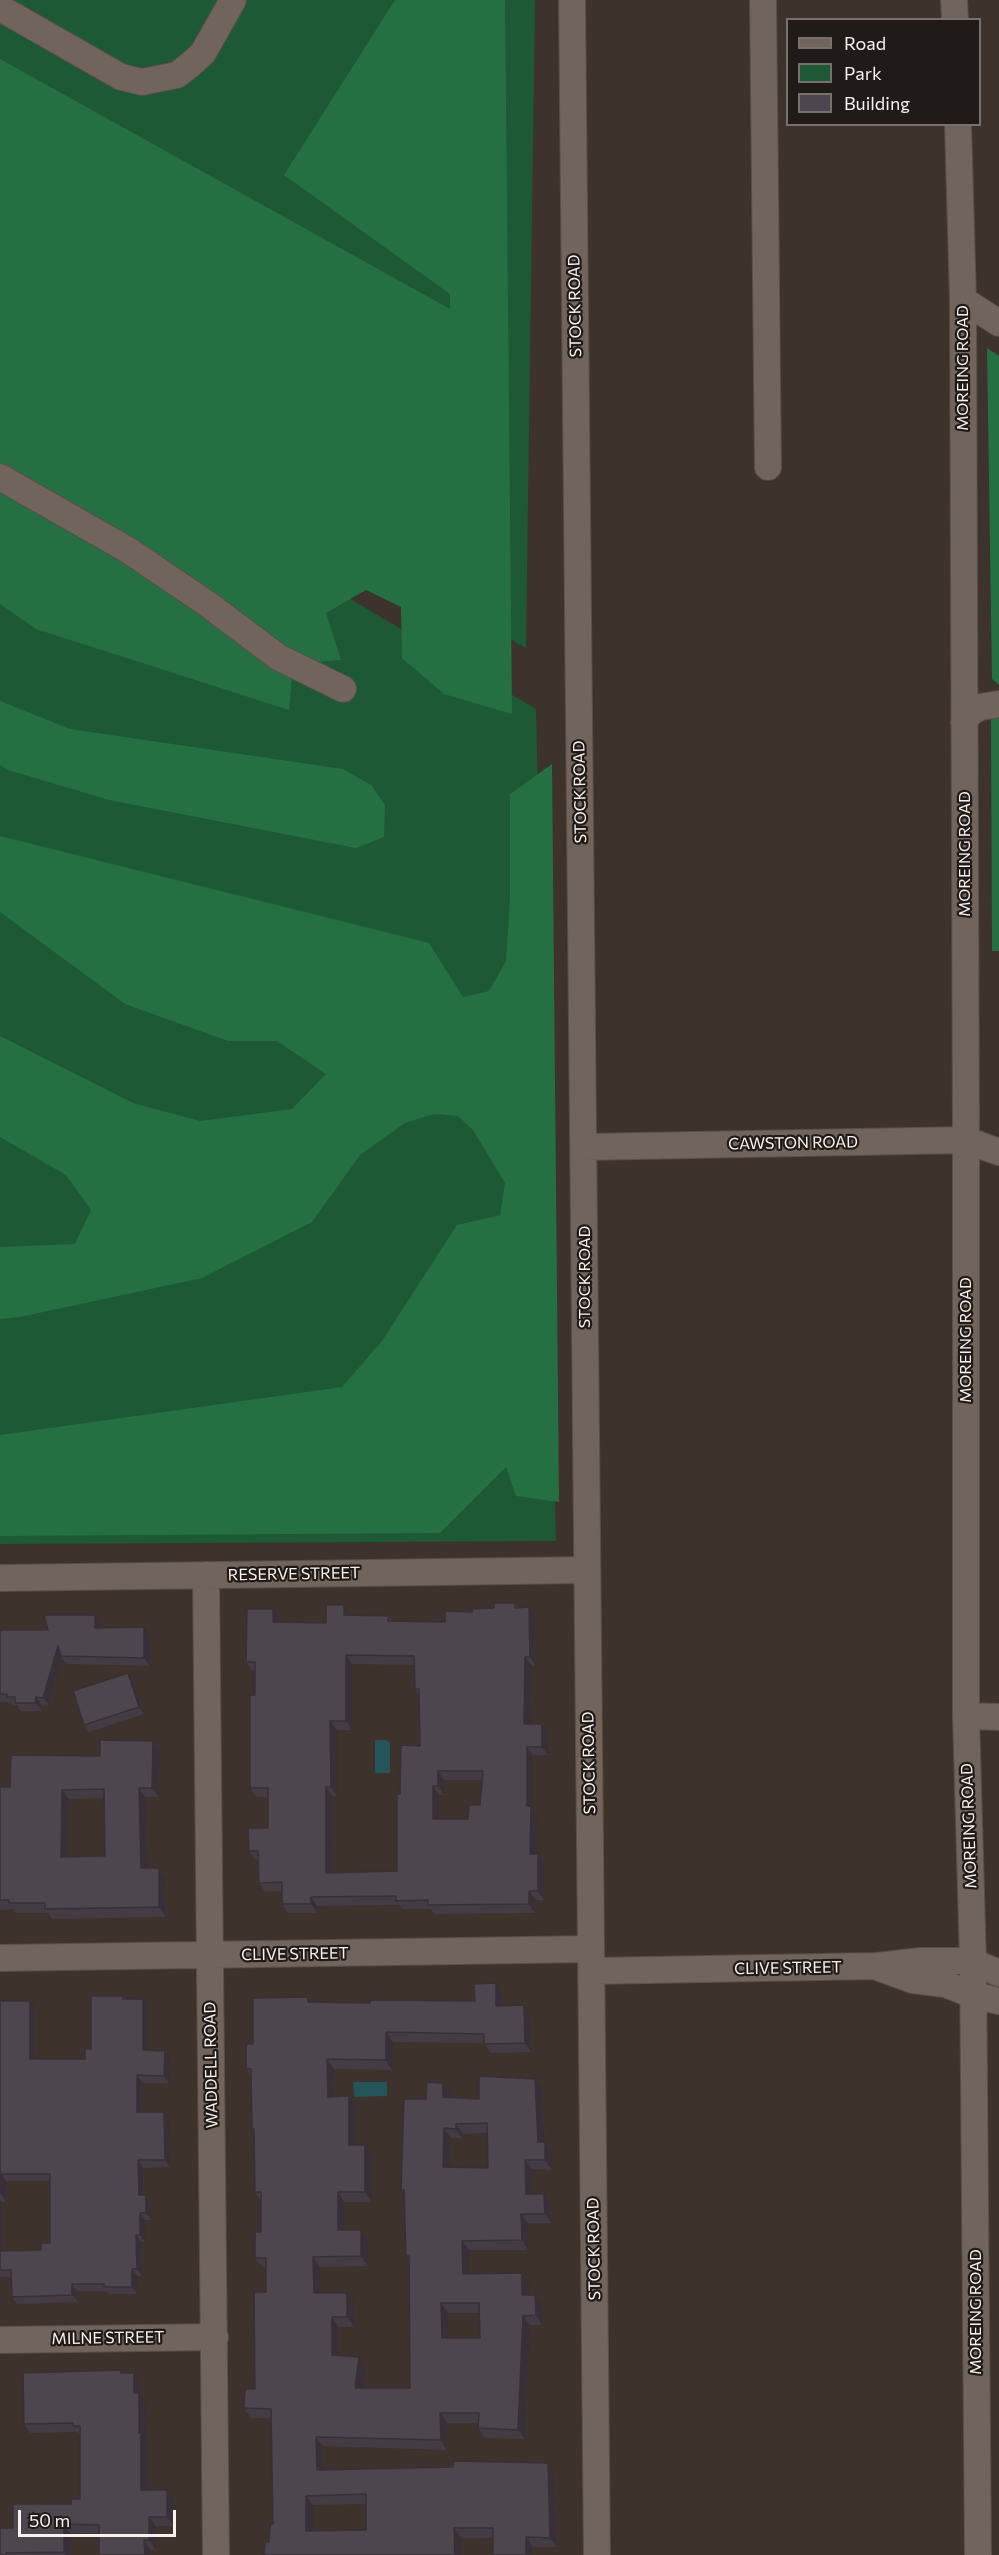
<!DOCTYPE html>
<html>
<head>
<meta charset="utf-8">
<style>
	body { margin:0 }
	#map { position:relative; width:999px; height:2555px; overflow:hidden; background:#3d322c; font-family:Commissioner,sans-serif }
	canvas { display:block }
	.legend { position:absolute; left:786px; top:18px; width:195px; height:108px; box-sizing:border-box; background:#201b18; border:2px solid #77716e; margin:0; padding:8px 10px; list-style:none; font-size:18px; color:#f9f1ee }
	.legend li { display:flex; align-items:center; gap:12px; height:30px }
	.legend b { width:30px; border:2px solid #77716e }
	.scale { position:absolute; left:18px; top:2510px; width:158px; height:27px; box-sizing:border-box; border:3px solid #f9f1ee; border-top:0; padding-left:8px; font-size:18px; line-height:21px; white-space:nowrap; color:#f9f1ee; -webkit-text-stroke:4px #201b18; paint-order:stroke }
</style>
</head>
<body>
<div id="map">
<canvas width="999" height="2555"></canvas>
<ul class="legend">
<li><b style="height:8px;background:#70645d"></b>Road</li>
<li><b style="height:16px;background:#1c5934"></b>Park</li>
<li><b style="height:16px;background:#4e464f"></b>Building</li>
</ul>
<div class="scale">50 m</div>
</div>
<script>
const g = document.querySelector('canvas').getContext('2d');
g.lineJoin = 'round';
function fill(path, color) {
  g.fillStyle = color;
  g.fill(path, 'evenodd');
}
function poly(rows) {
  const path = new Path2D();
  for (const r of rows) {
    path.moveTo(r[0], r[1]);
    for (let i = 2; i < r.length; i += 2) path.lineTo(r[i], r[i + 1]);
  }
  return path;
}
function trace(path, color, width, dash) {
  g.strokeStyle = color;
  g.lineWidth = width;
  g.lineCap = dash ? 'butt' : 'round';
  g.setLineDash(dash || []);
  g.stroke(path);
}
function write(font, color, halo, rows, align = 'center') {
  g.font = font + ' Commissioner,sans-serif';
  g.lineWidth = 4.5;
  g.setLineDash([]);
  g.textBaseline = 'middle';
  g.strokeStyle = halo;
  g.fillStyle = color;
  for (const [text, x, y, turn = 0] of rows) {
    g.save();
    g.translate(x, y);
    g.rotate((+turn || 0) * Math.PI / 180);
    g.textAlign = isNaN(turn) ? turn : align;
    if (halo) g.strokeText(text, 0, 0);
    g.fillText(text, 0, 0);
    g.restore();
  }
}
const green = poly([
	[0,0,535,0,526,648,0,351],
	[0,391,536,709,556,1541,0,1544]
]);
const forest = poly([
	[395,0,505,0,512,714,444,694,402,658,401,607,366,590,326,613,341,660,293,664,289,710,36,629,0,604,0,59,450,309,450,294,284,175],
	[987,348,999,356,999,685,992,679],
	[0,701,70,729,343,769,371,785,385,805,384,837,356,848,109,800,8,770,0,765],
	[991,710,999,710,999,951,992,951],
	[552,764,559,1502,516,1496,506,1467,440,1533,0,1536,0,1435,342,1387,382,1341,457,1225,500,1215,505,1183,473,1130,458,1116,434,1114,405,1123,360,1155,312,1222,202,1278,20,1317,0,1319,0,1247,75,1244,91,1210,66,1175,0,1137,0,1036,133,1103,200,1121,292,1109,326,1074,277,1041,228,1041,125,1004,0,912,0,836,429,943,463,997,489,991,506,961,510,899,510,794]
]);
const water = poly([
	[375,1740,386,1740,390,1743,390,1773,375,1773],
	[353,2082,387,2082,387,2096,354,2097]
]);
const minor = poly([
	[572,0,597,2555],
	[763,0,768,467],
	[954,0,955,20],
	[0,8,121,77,142,82,177,75,191,64,203,53,233,0],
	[958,124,963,300,966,1140,966,1716,973,1962,978,2555],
	[963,300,999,323],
	[0,477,128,550,209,605,278,657,343,689],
	[964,722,970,713,980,707,999,704],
	[584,1147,966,1140,999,1152],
	[206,1575,216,2555],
	[0,1578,587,1570],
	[966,1716,999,1717],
	[0,1958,591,1949],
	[880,1968,913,1980,945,1984,973,1995,999,2001],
	[592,1971,877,1966,920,1961,958,1961,973,1962,999,1973],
	[0,2340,215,2337]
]);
const wall = poly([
	[515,1603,518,1608,529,1607,535,1616,536,1666,532,1666,531,1724,542,1724,548,1733,548,1755,533,1755,533,1809,537,1815,536,1854,538,1854,544,1863,544,1900,535,1900,535,1913,434,1914,431,1909,403,1909,400,1905,317,1906,317,1913,288,1913,282,1904,282,1891,265,1892,259,1883,258,1860,255,1860,249,1851,268,1828,268,1797,256,1797,250,1788,255,1695,255,1671,252,1671,246,1662,279,1618,279,1622,326,1623,351,1614,351,1615,389,1616,392,1621,445,1622,472,1612,494,1608],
	[352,1664,414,1665,415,1689,419,1695,420,1746,400,1794,397,1871,333,1873,332,1796,337,1796,337,1730,352,1730],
	[444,1780,482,1780,480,1805,468,1819,439,1819,439,1795,444,1795],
	[100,1623,100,1628,150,1635,150,1666,67,1664,62,1658,49,1706,41,1705,42,1711,21,1711,17,1705,13,1705,10,1702,0,1702,0,1630,48,1630],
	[133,1680,144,1714,89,1732,84,1725],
	[153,1741,160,1751,159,1797,145,1797,147,1868,159,1868,165,1878,166,1917,52,1919,48,1913,15,1913,13,1909,0,1910,0,1787,10,1787,100,1756],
	[104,1798,105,1856,67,1857,69,1799],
	[502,1993,503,2006,524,2005,530,2015,531,2052,491,2053,484,2043,393,2042,392,2070,334,2069,335,2096,356,2106,356,2145,365,2145,372,2155,372,2202,344,2202,345,2230,368,2240,368,2266,320,2267,320,2293,354,2302,354,2327,338,2327,338,2356,366,2367,363,2388,410,2388,409,2261,406,2256,404,2193,401,2190,426,2099,450,2092,450,2097,479,2099,542,2088,545,2142,552,2152,552,2170,532,2169,532,2194,544,2194,551,2204,551,2223,528,2223,528,2250,469,2250,469,2273,529,2282,529,2295,535,2295,542,2305,542,2325,530,2325,525,2439,485,2438,478,2428,478,2423,447,2423,447,2450,322,2446,323,2470,548,2463,554,2473,557,2547,533,2547,493,2538,269,2542,273,2524,272,2418,251,2418,244,2408,255,2389,266,2292,266,2267,262,2267,255,2258,261,2232,261,2201,255,2192,254,2132,252,2129,251,2075,246,2069,253,2044,312,2002,370,2003,475,2001],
	[487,2133,488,2168,450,2167,451,2138,462,2138,463,2134],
	[448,2313,479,2313,480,2338,448,2338],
	[366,2504,366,2530,313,2531,313,2505],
	[123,1996,126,1999,143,1999,148,2006,148,2050,170,2058,169,2083,142,2083,142,2112,169,2119,170,2167,143,2168,144,2195,151,2202,151,2220,145,2220,145,2242,141,2242,142,2276,137,2276,137,2294,109,2294,107,2291,77,2291,78,2302,17,2304,12,2297,11,2277,0,2277,0,2001,35,2008,35,2059,85,2059],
	[6,2181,50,2181,50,2243,41,2250,2,2251,2,2202,6,2202],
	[123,2373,140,2382,140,2396,145,2403,146,2439,148,2442,148,2490,167,2490,174,2499,174,2526,156,2526,156,2550,150,2550,151,2555,99,2555,99,2534,70,2533,70,2555,0,2555,13,2528,80,2499,80,2435,77,2432,30,2433,24,2424]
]);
const shadedWall = poly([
	[344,1605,351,1614,350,1624,344,1615],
	[529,1607,535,1616,536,1666,530,1657],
	[273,1609,279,1618,279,1630,273,1622],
	[95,1615,100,1623,100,1636,95,1628],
	[144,1627,150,1635,150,1666,144,1658],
	[58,1646,62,1658,49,1706,43,1698],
	[346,1655,352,1664,352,1730,346,1721],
	[525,1657,532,1666,531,1733,524,1724],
	[128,1673,133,1680,144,1714,139,1707],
	[36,1697,41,1705,42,1711,36,1703],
	[330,1721,337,1730,337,1796,331,1787],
	[542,1724,548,1733,548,1755,542,1747],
	[153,1741,160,1751,159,1797,152,1788],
	[527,1747,533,1755,533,1809,537,1815,536,1863,530,1854,527,1806],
	[438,1771,444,1780,444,1795,438,1786],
	[433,1786,439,1795,439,1828,433,1819],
	[326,1787,332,1796,333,1882,326,1873],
	[139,1788,145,1797,148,1878,141,1868],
	[62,1790,69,1799,67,1866,61,1857],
	[538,1854,544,1863,544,1900,538,1891],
	[159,1868,165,1878,166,1917,159,1907],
	[529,1891,535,1900,535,1913,529,1904],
	[311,1897,317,1906,317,1913,311,1904],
	[496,1983,502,1993,503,2016,496,2006],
	[143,1999,148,2006,148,2057,143,2050],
	[30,2001,35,2008,35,2066,30,2059],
	[524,2005,530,2015,531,2052,525,2043],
	[386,2032,393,2042,392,2070,386,2060],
	[165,2051,170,2058,169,2083,164,2076],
	[327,2059,334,2069,335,2106,328,2097],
	[137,2075,142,2083,142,2119,137,2112],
	[535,2079,542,2088,545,2149,545,2142,552,2152,552,2170,545,2160,538,2142],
	[443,2083,450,2092,449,2106,443,2097],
	[349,2096,356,2106,356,2155,349,2145],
	[164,2112,169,2119,170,2167,165,2160],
	[456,2124,463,2134,462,2138,456,2129],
	[444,2128,451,2138,450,2177,443,2167],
	[365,2145,372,2155,372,2202,365,2192],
	[138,2160,143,2168,144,2202,139,2195],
	[525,2160,532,2169,532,2204,526,2194],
	[1,2174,6,2181,6,2202,1,2194],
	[338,2192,344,2202,345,2240,338,2230],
	[544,2194,551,2204,551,2223,545,2214],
	[146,2195,151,2202,151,2220,146,2213],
	[0,2200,2,2202,2,2259,0,2256],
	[140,2213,145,2220,145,2242,140,2235],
	[521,2214,528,2223,528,2250,522,2240],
	[361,2230,368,2240,368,2266,361,2256],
	[136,2235,141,2242,142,2276,137,2269],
	[462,2241,469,2250,469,2283,463,2274],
	[313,2257,320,2267,320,2302,314,2293],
	[132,2269,137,2276,137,2294,132,2287],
	[522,2273,529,2282,529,2305,522,2295],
	[72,2284,77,2291,78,2302,72,2295],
	[347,2293,354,2302,354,2327,347,2317],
	[535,2295,542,2305,542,2325,536,2315],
	[441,2303,448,2313,448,2348,442,2338],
	[523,2316,530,2325,525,2439,518,2430],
	[332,2317,338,2327,338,2365,332,2355],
	[359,2357,366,2367,362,2397,355,2388],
	[134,2373,140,2382,140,2396,145,2403,146,2439,148,2442,148,2499,141,2490,139,2433,134,2393],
	[440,2413,447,2423,447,2450,441,2440],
	[316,2437,322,2446,324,2479,317,2470],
	[548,2463,554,2473,557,2547,550,2538],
	[167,2490,174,2499,174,2526,167,2517],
	[306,2496,313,2505,313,2541,306,2531],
	[149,2517,156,2526,156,2550,149,2540],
	[64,2524,70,2533,70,2555,66,2555,64,2552],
	[454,2528,461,2538,461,2555,455,2555],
	[526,2537,533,2547,533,2555,526,2555],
	[144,2540,150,2550,151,2555,145,2555]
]);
const building = poly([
	[494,1603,515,1603,515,1608,529,1607,530,1657,525,1657,524,1724,542,1724,542,1747,527,1747,527,1806,531,1806,530,1854,538,1854,538,1891,529,1891,529,1904,428,1905,428,1900,396,1901,396,1896,311,1897,311,1904,282,1904,282,1882,259,1883,258,1851,249,1851,248,1828,268,1828,268,1788,250,1788,250,1695,255,1695,255,1662,246,1662,247,1609,273,1609,273,1622,326,1623,326,1605,344,1605,344,1615,389,1616,388,1621,445,1622,445,1611,472,1612,472,1609,494,1608,494,1603],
	[346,1655,414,1656,415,1689,419,1689,420,1746,401,1745,400,1794,397,1794,397,1871,326,1873,326,1787,331,1787,330,1721,346,1721,346,1655],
	[438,1771,483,1771,480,1805,469,1805,468,1819,433,1819,433,1786,438,1786,438,1771],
	[44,1615,95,1615,95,1628,144,1627,144,1658,61,1656,58,1646,43,1698,36,1697,36,1703,15,1703,15,1697,7,1697,7,1694,0,1694,0,1630,48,1630,44,1615],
	[128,1673,139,1707,84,1725,73,1691,128,1673],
	[100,1740,153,1741,152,1788,139,1788,141,1868,159,1868,159,1907,45,1909,45,1903,9,1903,9,1900,0,1900,0,1787,10,1787,11,1755,100,1756,100,1740],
	[104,1789,105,1856,61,1857,62,1790,104,1789],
	[496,1983,496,2006,524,2005,525,2043,484,2044,484,2034,386,2032,386,2060,327,2059,328,2097,349,2096,349,2145,365,2145,365,2192,338,2192,338,2230,361,2230,361,2256,313,2257,314,2293,347,2293,347,2317,332,2317,332,2355,359,2357,355,2388,410,2388,409,2256,406,2256,404,2190,401,2190,404,2099,426,2099,427,2082,443,2083,443,2097,479,2099,479,2076,535,2079,538,2142,545,2142,545,2160,525,2160,526,2194,544,2194,545,2214,521,2214,522,2240,462,2241,463,2274,522,2273,522,2295,535,2295,536,2315,523,2316,518,2430,478,2428,479,2413,440,2413,441,2440,316,2437,317,2470,453,2467,453,2461,548,2463,550,2538,526,2537,526,2555,493,2555,493,2528,454,2528,455,2555,264,2555,265,2542,269,2542,270,2524,273,2524,271,2409,244,2408,245,2389,255,2389,254,2292,266,2292,266,2258,255,2258,255,2232,261,2232,261,2192,255,2192,254,2129,252,2129,251,2069,246,2069,246,2044,253,2044,253,1998,308,1997,308,2002,370,2003,370,2000,475,2001,474,1984,496,1983],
	[487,2123,488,2168,443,2167,444,2128,456,2129,456,2124,487,2123],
	[441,2303,479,2303,480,2338,442,2338,441,2303],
	[366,2494,366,2530,306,2531,306,2496,366,2494],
	[91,1996,123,1996,123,1999,143,1999,143,2050,165,2051,164,2076,137,2075,137,2112,164,2112,165,2160,138,2160,139,2195,146,2195,146,2213,140,2213,140,2235,136,2235,137,2269,132,2269,132,2287,104,2287,104,2284,72,2284,72,2295,12,2297,11,2270,0,2270,0,2251,41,2250,41,2243,50,2243,50,2174,1,2174,0,2194,0,2001,30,2001,30,2059,85,2059,85,2049,91,2049,91,1996],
	[121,2370,121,2373,134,2373,134,2393,139,2393,139,2433,141,2433,141,2490,167,2490,167,2517,149,2517,149,2540,144,2540,145,2555,99,2555,99,2525,64,2524,64,2552,6,2553,6,2555,0,2555,0,2528,13,2528,13,2504,71,2504,71,2499,80,2499,80,2426,73,2426,73,2423,24,2424,23,2373,121,2370]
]);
const streetNames = [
	["STOCK ROAD",575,306,-91],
	["MOREING ROAD",963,368,-90],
	["STOCK ROAD",580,792,-91],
	["MOREING ROAD",965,854,-90],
	["CAWSTON ROAD",793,1143,-1],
	["STOCK ROAD",585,1277,-90],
	["MOREING ROAD",966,1340,-90],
	["RESERVE STREET",294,1574,-1],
	["STOCK ROAD",589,1763,-91],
	["MOREING ROAD",969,1826,-92],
	["CLIVE STREET",295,1954,-1],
	["CLIVE STREET",788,1968,-1],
	["WADDELL ROAD",211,2065,-91],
	["STOCK ROAD",594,2249,-91],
	["MOREING ROAD",976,2312,-90],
	["MILNE STREET",108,2338,-1]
];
fill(green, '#1c5934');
fill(forest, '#257042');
fill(water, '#25545b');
trace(minor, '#574e48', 28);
trace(minor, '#70645d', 26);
fill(wall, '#433c44');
fill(shadedWall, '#373137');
fill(building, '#4e464f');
trace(building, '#373137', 1.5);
write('16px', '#f9f1ee', '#201b18', streetNames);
</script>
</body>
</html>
